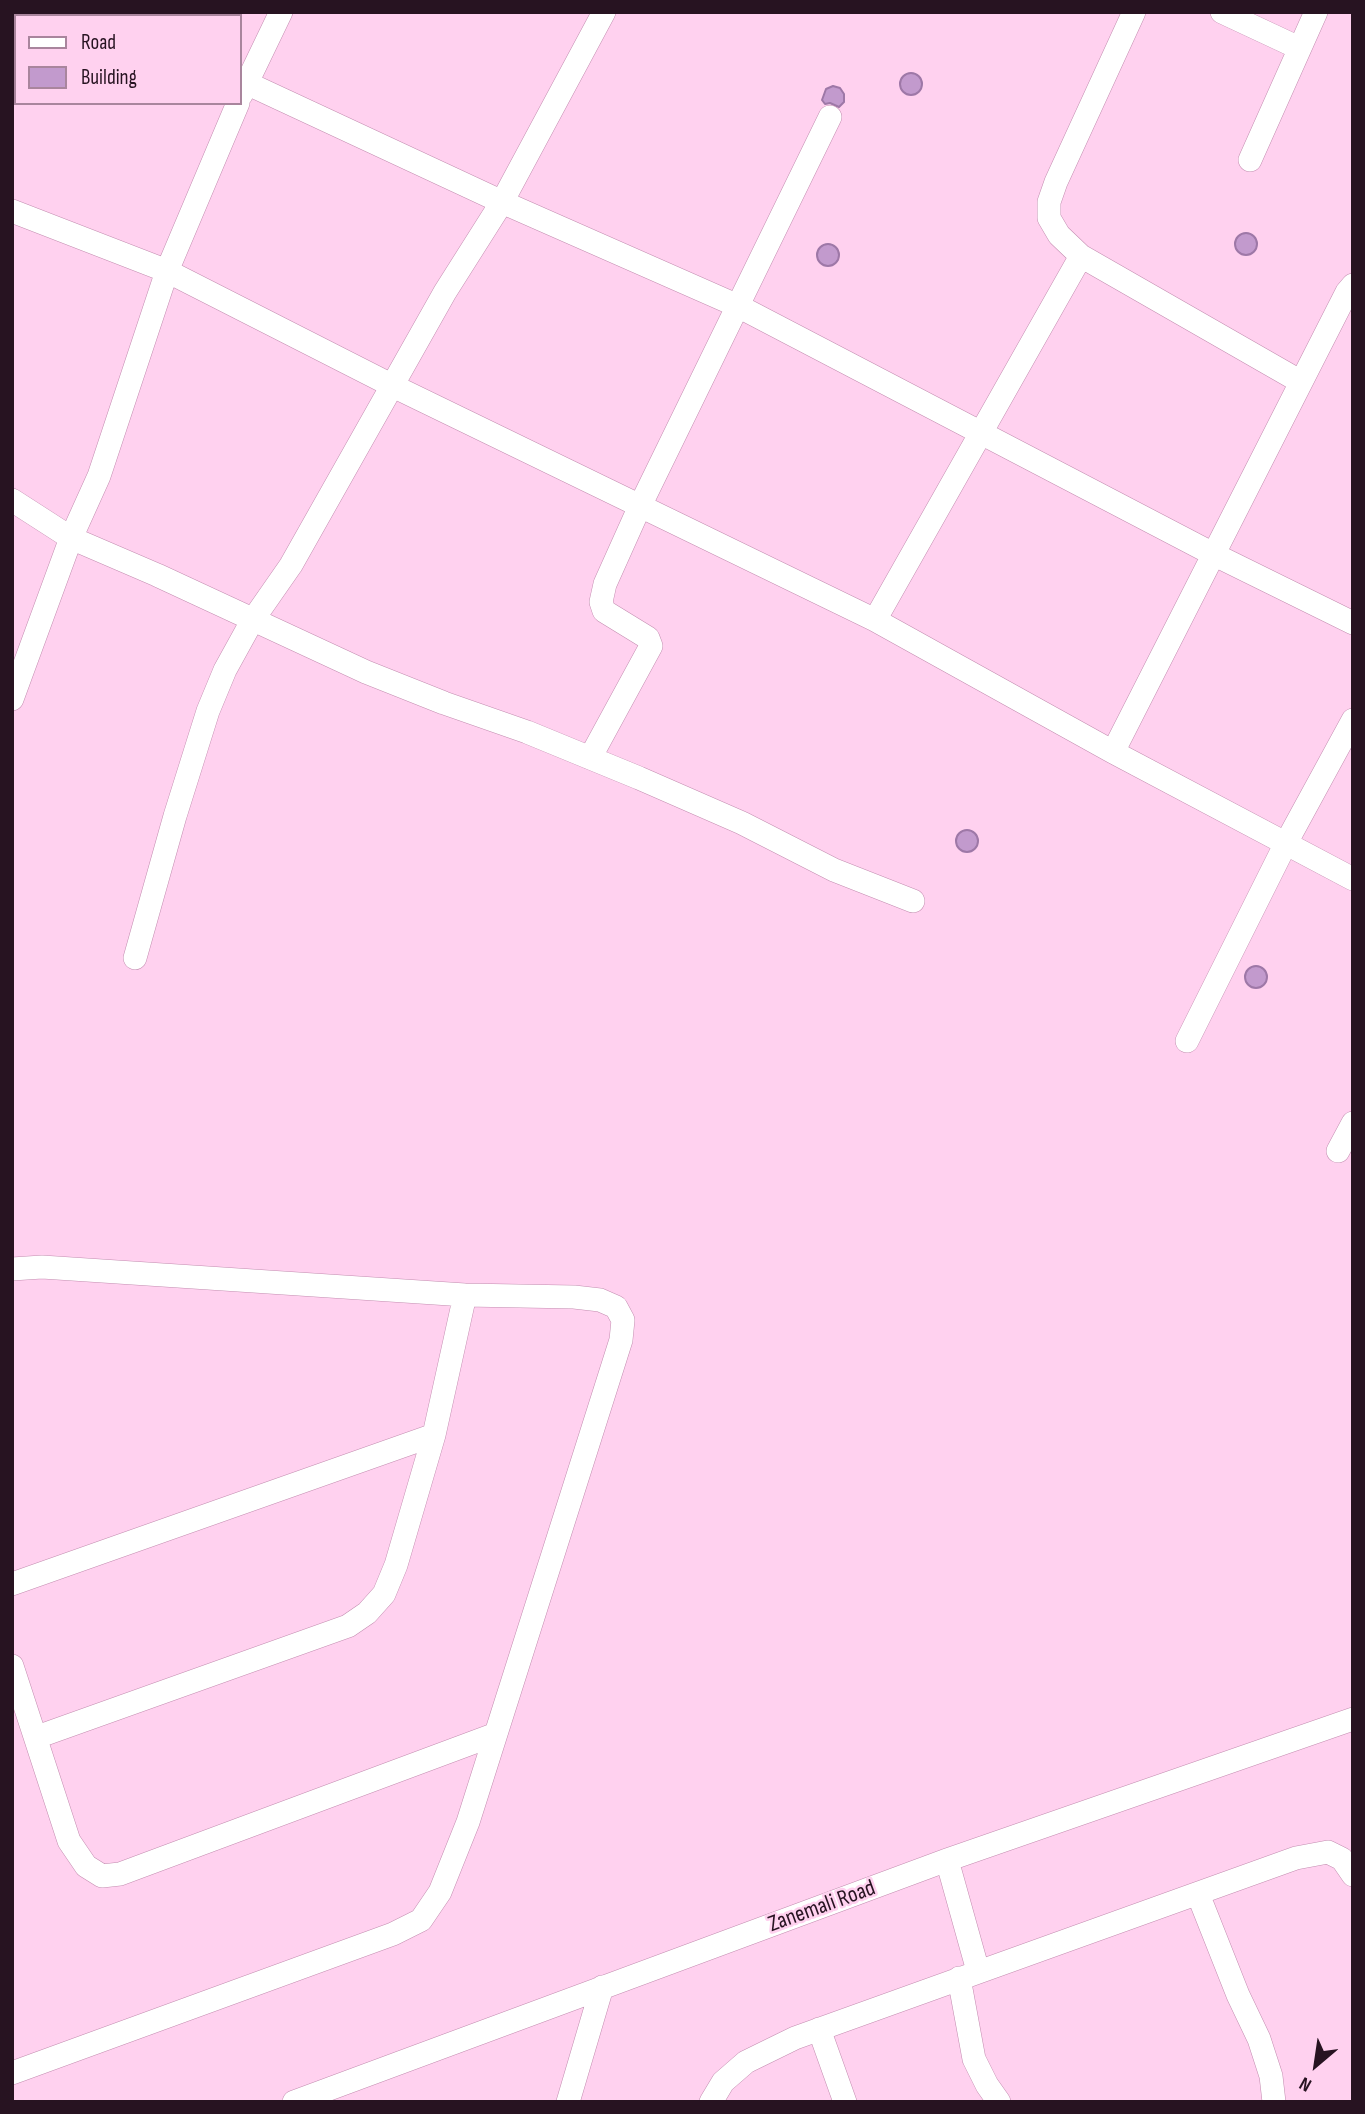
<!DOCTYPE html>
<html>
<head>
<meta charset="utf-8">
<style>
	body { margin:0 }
	#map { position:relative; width:1365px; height:2114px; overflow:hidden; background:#ffd1ef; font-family:"Sofia Sans Condensed",sans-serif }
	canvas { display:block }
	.frame { position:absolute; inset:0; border:14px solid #271321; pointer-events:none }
	.legend { position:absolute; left:14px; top:14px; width:228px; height:91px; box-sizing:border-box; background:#ffd1ef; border:2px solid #a9859d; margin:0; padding:9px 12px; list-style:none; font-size:21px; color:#271321 }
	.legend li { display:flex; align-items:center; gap:14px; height:35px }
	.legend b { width:35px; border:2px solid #a9859d }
	.north { position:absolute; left:1281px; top:2030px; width:70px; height:70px; -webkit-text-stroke:5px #ffd1ef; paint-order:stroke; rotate:209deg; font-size:19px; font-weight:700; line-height:28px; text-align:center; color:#271321 }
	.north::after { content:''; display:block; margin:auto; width:24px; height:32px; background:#271321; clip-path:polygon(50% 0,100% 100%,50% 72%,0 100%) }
</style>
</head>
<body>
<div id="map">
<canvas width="1365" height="2114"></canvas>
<div class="frame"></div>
<ul class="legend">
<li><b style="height:9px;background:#fff"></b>Road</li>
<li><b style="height:19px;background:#c29acd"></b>Building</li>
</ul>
<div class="north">N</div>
</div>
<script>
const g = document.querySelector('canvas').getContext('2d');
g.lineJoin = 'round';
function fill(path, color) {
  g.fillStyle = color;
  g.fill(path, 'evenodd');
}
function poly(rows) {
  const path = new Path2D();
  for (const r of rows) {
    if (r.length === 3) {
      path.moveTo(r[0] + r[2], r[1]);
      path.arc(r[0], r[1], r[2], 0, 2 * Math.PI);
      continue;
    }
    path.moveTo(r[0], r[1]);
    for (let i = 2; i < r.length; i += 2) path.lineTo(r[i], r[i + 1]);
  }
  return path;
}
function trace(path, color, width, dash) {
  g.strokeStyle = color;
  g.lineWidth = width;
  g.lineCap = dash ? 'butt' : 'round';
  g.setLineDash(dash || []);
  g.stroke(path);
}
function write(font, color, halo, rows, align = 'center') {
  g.font = font + ' "Sofia Sans Condensed",sans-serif';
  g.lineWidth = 5;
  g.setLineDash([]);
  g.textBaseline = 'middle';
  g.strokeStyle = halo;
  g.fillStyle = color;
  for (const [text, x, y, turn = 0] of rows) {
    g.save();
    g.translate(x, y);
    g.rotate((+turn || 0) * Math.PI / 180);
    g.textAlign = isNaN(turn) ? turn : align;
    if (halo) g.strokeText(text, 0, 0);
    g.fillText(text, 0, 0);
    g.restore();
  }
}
const building = poly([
	[911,84,11],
	[833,86,840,88,844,94,844,102,839,107,830,103,825,104,822,100,826,89,833,86],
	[1246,244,11],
	[828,255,11],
	[967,841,11],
	[1256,977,11]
]);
const minor = poly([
	[86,12,96,16],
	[1134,12,1056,182,1049,202,1049,218,1059,235,1081,256,1301,382],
	[1222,12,1299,48],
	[240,80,502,202,738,306,1213,554,1353,623],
	[241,95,281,12],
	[1250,160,1316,12],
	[12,211,167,271,393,386,875,620,1113,752,1353,879],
	[12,500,71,538,157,575,366,672,444,703,527,732,639,778,742,823,834,870,913,901],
	[875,620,1081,256],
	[12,699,71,538,99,476,167,271,238,103],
	[1113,752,1347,292,1353,285],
	[590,758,651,646,648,638,604,611,601,602,605,584,640,506,830,117],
	[135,958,175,816,208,711,225,670,252,621,291,565,445,292,502,202,604,12],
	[1187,1041,1286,843,1353,720],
	[1338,1151,1353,1123],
	[12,1269,42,1267,465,1295,574,1297,600,1300,616,1307,623,1320,621,1340,468,1822,440,1892,421,1920,393,1934,12,2073],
	[12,1584,434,1435],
	[12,1666,69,1841,86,1866,102,1876,120,1874,496,1734],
	[37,1737,348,1626,367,1613,384,1594,396,1565,434,1435,465,1295],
	[947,1860,978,1971],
	[1198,1894,1238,1995,1259,2039,1271,2076,1274,2102],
	[959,1978,974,2059,987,2085,999,2102],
	[819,2029,845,2102],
	[294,2102,947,1860,1353,1719],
	[568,2102,602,1987],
	[711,2102,723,2082,746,2062,795,2038,1296,1858,1328,1852,1342,1859,1353,1875]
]);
const streetNames = [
	["Zanemali Road",822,1907,-20]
];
fill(building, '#c29acd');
trace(building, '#9e78a7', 2);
trace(minor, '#c38db0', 24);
trace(minor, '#fff', 23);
write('23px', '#271321', '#ffd1ef', streetNames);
</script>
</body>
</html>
